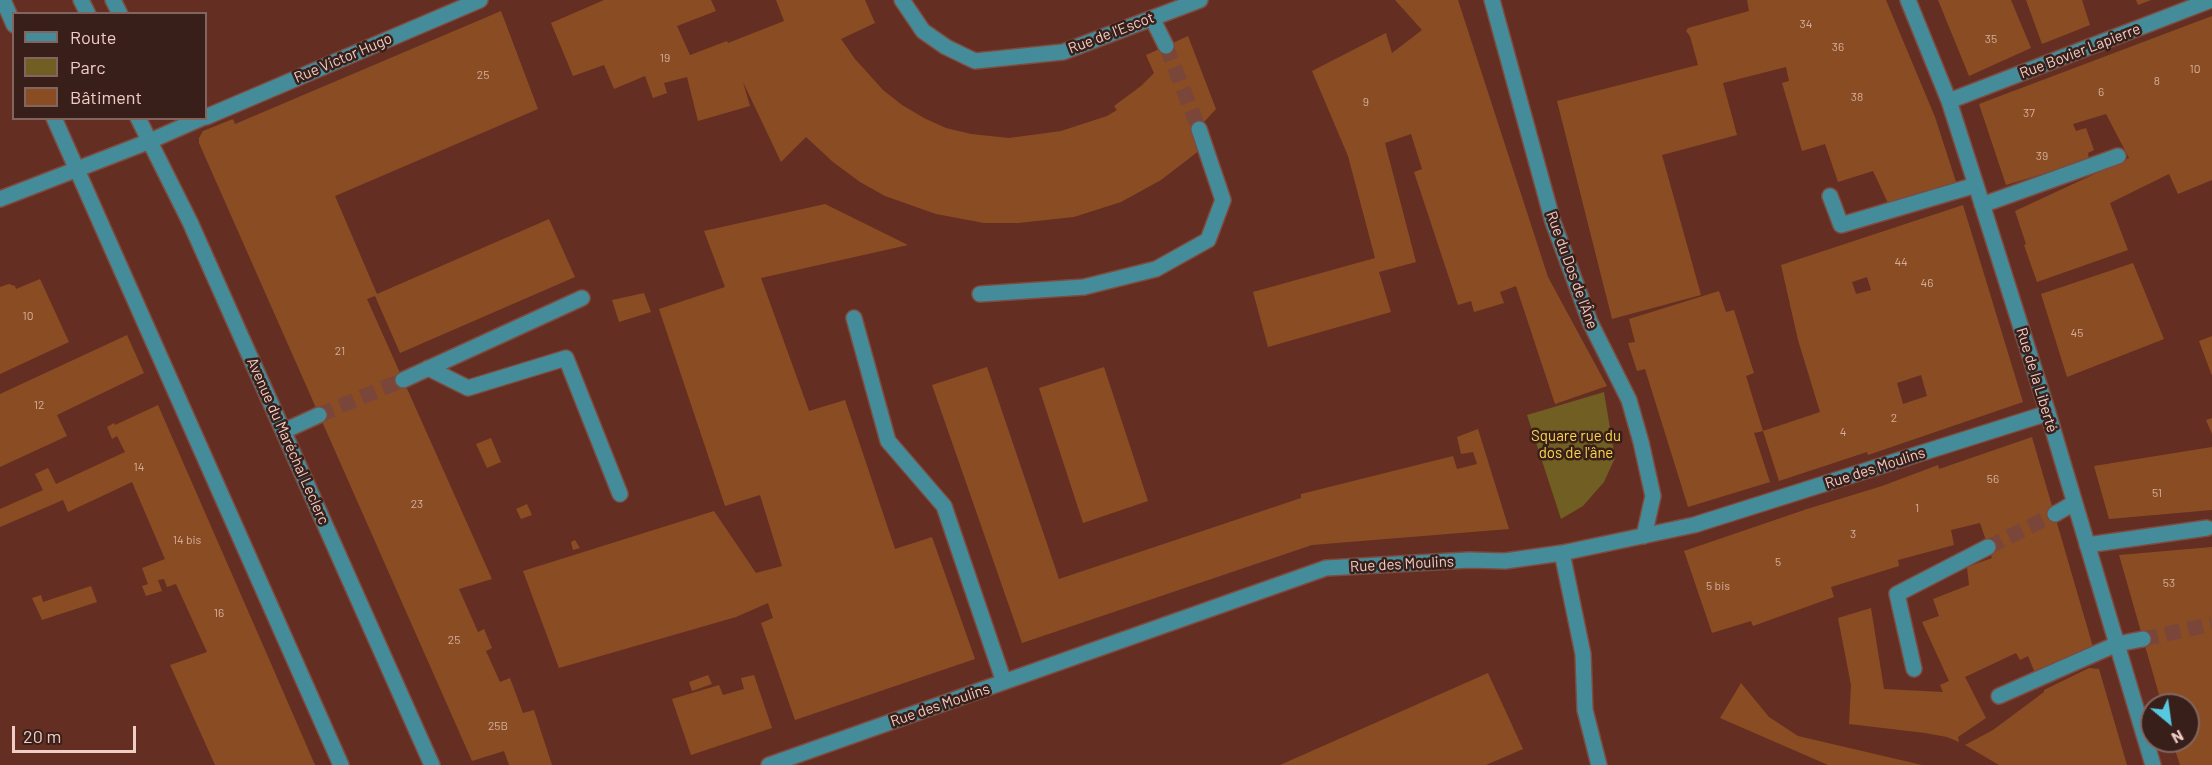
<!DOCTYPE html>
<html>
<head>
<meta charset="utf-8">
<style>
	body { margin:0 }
	#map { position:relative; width:2212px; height:765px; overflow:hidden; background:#652e22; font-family:Barlow,sans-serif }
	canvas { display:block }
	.legend { position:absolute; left:12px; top:12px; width:195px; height:108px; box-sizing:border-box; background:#391f1a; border:2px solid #82655e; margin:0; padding:8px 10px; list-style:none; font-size:18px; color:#f0cdc5 }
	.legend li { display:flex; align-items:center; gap:12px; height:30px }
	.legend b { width:30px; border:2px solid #82655e }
	.north { position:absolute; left:2140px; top:693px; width:60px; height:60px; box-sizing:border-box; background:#391f1a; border:2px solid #82655e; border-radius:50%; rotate:151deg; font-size:16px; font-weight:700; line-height:24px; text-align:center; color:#f0cdc5 }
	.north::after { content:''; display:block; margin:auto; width:21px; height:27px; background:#56c9e1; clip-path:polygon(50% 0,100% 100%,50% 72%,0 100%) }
	.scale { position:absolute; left:12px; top:726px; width:124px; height:27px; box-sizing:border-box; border:3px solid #f0cdc5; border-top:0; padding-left:8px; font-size:18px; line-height:21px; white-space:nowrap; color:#f0cdc5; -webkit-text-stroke:4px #391f1a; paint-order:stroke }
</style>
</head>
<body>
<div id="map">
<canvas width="2212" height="765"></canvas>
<ul class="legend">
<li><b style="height:8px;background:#458c9b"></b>Route</li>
<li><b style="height:16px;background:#705e22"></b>Parc</li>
<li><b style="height:16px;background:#8a4d23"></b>Bâtiment</li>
</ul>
<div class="north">N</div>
<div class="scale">20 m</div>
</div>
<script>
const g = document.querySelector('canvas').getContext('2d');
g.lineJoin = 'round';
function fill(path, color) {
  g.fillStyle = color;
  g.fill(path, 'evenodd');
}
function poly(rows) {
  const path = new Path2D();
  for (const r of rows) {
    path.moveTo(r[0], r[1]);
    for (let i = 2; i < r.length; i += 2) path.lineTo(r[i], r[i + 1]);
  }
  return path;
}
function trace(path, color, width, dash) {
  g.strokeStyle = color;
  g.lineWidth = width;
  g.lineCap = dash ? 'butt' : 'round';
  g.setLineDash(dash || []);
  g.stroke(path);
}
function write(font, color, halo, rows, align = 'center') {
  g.font = font + ' Barlow,sans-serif';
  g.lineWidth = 5;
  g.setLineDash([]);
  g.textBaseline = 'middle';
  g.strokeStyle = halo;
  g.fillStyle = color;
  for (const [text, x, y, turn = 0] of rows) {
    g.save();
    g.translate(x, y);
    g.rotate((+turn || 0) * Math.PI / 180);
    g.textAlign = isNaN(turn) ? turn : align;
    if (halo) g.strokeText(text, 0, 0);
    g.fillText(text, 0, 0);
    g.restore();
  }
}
const green = poly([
	[1604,392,1615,458,1604,482,1583,506,1561,519,1527,415]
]);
const building = poly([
	[604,0,711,0,716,11,677,26,690,55,727,41,728,43,784,21,776,0,865,0,875,23,841,39,855,59,883,90,902,105,924,118,946,128,971,134,1009,138,1061,131,1107,116,1117,110,1114,106,1141,86,1154,73,1146,55,1188,36,1216,109,1193,134,1200,150,1161,180,1121,202,1074,217,1018,223,984,223,936,214,885,196,860,182,833,162,806,137,781,162,743,82,750,106,698,121,687,77,664,83,667,93,653,98,645,76,614,89,604,65,573,76,551,23],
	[1395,0,1458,0,1548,277,1607,386,1555,404,1516,286,1500,292,1504,303,1474,312,1471,301,1458,305,1414,172,1422,169,1411,134,1385,143,1416,262,1379,272,1391,312,1268,347,1253,292,1375,258,1348,156,1312,71,1386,33,1392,53,1422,30],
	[1747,0,1886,0,1935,117,1956,182,1888,203,1873,171,1838,182,1825,144,1802,151,1782,83,1789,81,1786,67,1723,83,1737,135,1662,155,1701,295,1612,319,1557,101,1698,65,1690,36,1686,31,1688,28,1749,11],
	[1938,0,2011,0,2031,48,1969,76],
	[2026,0,2082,0,2090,25,2042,44],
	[2136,0,2151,0,2138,5],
	[501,11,538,109,335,196,377,294,549,219,575,277,400,353,375,296,367,299,492,579,459,589,478,632,484,629,492,648,486,651,500,682,510,678,523,713,534,710,552,765,509,765,504,751,472,761,199,143,199,138,203,131,233,119,235,124],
	[2212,16,2212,180,2178,194,2169,174,2110,203,2128,250,2037,282,2024,245,2026,244,2015,211,2129,158,2106,114,2073,124,2076,131,2086,128,2094,150,2088,153,2089,160,2006,185,1979,104],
	[825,204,908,245,761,278,809,411,845,400,895,549,932,537,975,659,795,720,761,623,773,618,768,603,736,617,559,668,523,571,714,511,756,573,782,566,760,495,725,506,659,309,725,287,704,231],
	[1963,205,2023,402,1868,455,1867,452,1779,481,1763,431,1754,433,1770,482,1688,507,1645,369,1637,371,1628,343,1635,342,1629,319,1719,291,1726,312,1734,310,1754,373,1746,376,1763,431,1820,412,1798,340,1781,265],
	[1867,277,1871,290,1856,294,1852,282],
	[1921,375,1927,396,1903,404,1897,383],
	[2133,263,2164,339,2067,377,2041,294],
	[40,279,69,342,0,374,0,287,9,284,15,286,16,289],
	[644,293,651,312,619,322,612,300],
	[127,335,144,373,57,415,67,436,0,467,0,394],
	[2212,336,2212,376,2199,341],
	[987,367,1059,579,1301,498,1301,494,1453,456,1457,469,1477,464,1473,452,1461,454,1457,437,1478,429,1509,529,1312,545,1022,643,932,385],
	[1104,367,1148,501,1083,523,1039,388],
	[158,405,269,659,315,765,215,765,170,665,207,652,176,584,167,587,164,579,158,580,162,591,146,596,142,586,148,584,142,568,165,559,132,482,68,512,63,500,0,527,0,509,43,490,35,474,48,468,56,484,125,452,117,436,112,439,107,427,114,423,115,425],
	[2212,418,2212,434,2206,420],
	[2032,437,2093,647,2035,673,2028,656,2020,660,2016,653,1965,677,1986,718,1958,737,1959,742,1947,737,1925,733,1849,724,1851,685,1838,618,1871,608,1884,689,1943,692,1940,685,1949,681,1922,622,1939,616,1933,599,1969,585,1967,567,1992,558,1980,523,1951,530,1954,545,1898,560,1899,566,1831,587,1834,597,1753,626,1751,621,1712,633,1684,551,1807,509,1882,486,1938,465,1939,469],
	[491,438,501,462,487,468,476,444],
	[2212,447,2212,510,2109,519,2094,466],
	[527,504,532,515,521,519,516,509],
	[575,540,580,548,573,550,571,542],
	[2212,547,2212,765,2180,765,2172,741,2188,741,2188,705,2162,705,2119,555],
	[91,586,97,602,42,620,32,598,41,595,43,602],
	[2089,668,2099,669,2127,765,1999,765,1965,745,1993,730,2044,692,2044,690],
	[1488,673,1523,749,1486,765,1280,765],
	[708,675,712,684,692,691,689,682],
	[754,675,772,728,691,755,672,699,719,685,723,695,744,689,741,678],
	[1741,683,1769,717,1798,736,1922,765,1828,765,1720,718]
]);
const minorTunnel = poly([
	[1166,46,1199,129],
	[319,415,403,380],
	[1988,547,2055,514],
	[2143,639,2212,624]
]);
const minor = poly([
	[3,0,14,25],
	[81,0,88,14],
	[113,0,120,14],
	[902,0,923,31,946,47,975,61,1063,52,1200,0],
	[1492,0,1553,222,1590,322,1629,400,1641,442,1653,496,1644,536],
	[1908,0,1949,101,1976,185,2048,413,2153,765],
	[1152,18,1166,46],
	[1949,101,2211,0],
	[206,117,480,0],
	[54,118,341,765],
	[138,118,190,222,432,765],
	[1830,196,1841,225,1976,185],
	[0,199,150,141,202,118],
	[1982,205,2118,156],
	[980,294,1084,287,1156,269,1208,240,1223,200,1199,129],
	[854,318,888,441,944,506,1004,682],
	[428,368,468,388,566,358,620,494],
	[403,380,582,298],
	[284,431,319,415],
	[2055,514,2074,503],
	[2087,545,2207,528],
	[1562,553,1583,654,1585,710,1599,765],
	[1914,669,1897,594,1988,547],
	[1999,696,2117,644,2143,639],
	[769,765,1326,568,1469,560,1505,561,1562,553,1694,525,2048,413]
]);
const numberNames = [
	["34",1806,24],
	["35",1991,39],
	["36",1838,47],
	["19",665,58],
	["10",2195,69],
	["25",483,75],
	["8",2157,81],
	["6",2101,92],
	["38",1857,97],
	["9",1366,102],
	["37",2029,113],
	["39",2042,156],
	["44",1901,262],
	["46",1927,283],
	["10",28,316],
	["45",2077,333],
	["21",340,351],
	["12",39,405],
	["2",1894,418],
	["4",1843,432],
	["14",139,467],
	["56",1993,479],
	["51",2157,493],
	["23",417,504],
	["1",1917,508],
	["3",1853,534],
	["14 bis",187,540],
	["5",1778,562],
	["53",2169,583],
	["5 bis",1718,586],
	["16",219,613],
	["25",454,640],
	["25B",498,726]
];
const streetNames = [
	["Rue de l'Escot",1111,33,-21],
	["Rue Bovier Lapierre",2080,51,-21],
	["Rue Victor Hugo",343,58,-23],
	["Rue du Dos de l'Âne",1572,270,70],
	["Rue de la Liberté",2037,380,73],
	["Avenue du Maréchal Leclerc",288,441,66],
	["Rue des Moulins",1875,468,-18],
	["Rue des Moulins",1402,564,-3],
	["Rue des Moulins",940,705,-19]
];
const parkNames = [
	["Square rue du",1576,436],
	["dos de l'âne",1576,453]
];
fill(green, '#705e22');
fill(building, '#8a4d23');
trace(minorTunnel, '#7a463a', 15, [15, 8]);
trace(minor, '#7e4b3f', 18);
trace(minor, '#458c9b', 15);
write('12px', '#d6ad9c', null, numberNames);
write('15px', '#f0cdc5', '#391f1a', streetNames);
write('15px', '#fdd64c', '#391f1a', parkNames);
</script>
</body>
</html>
